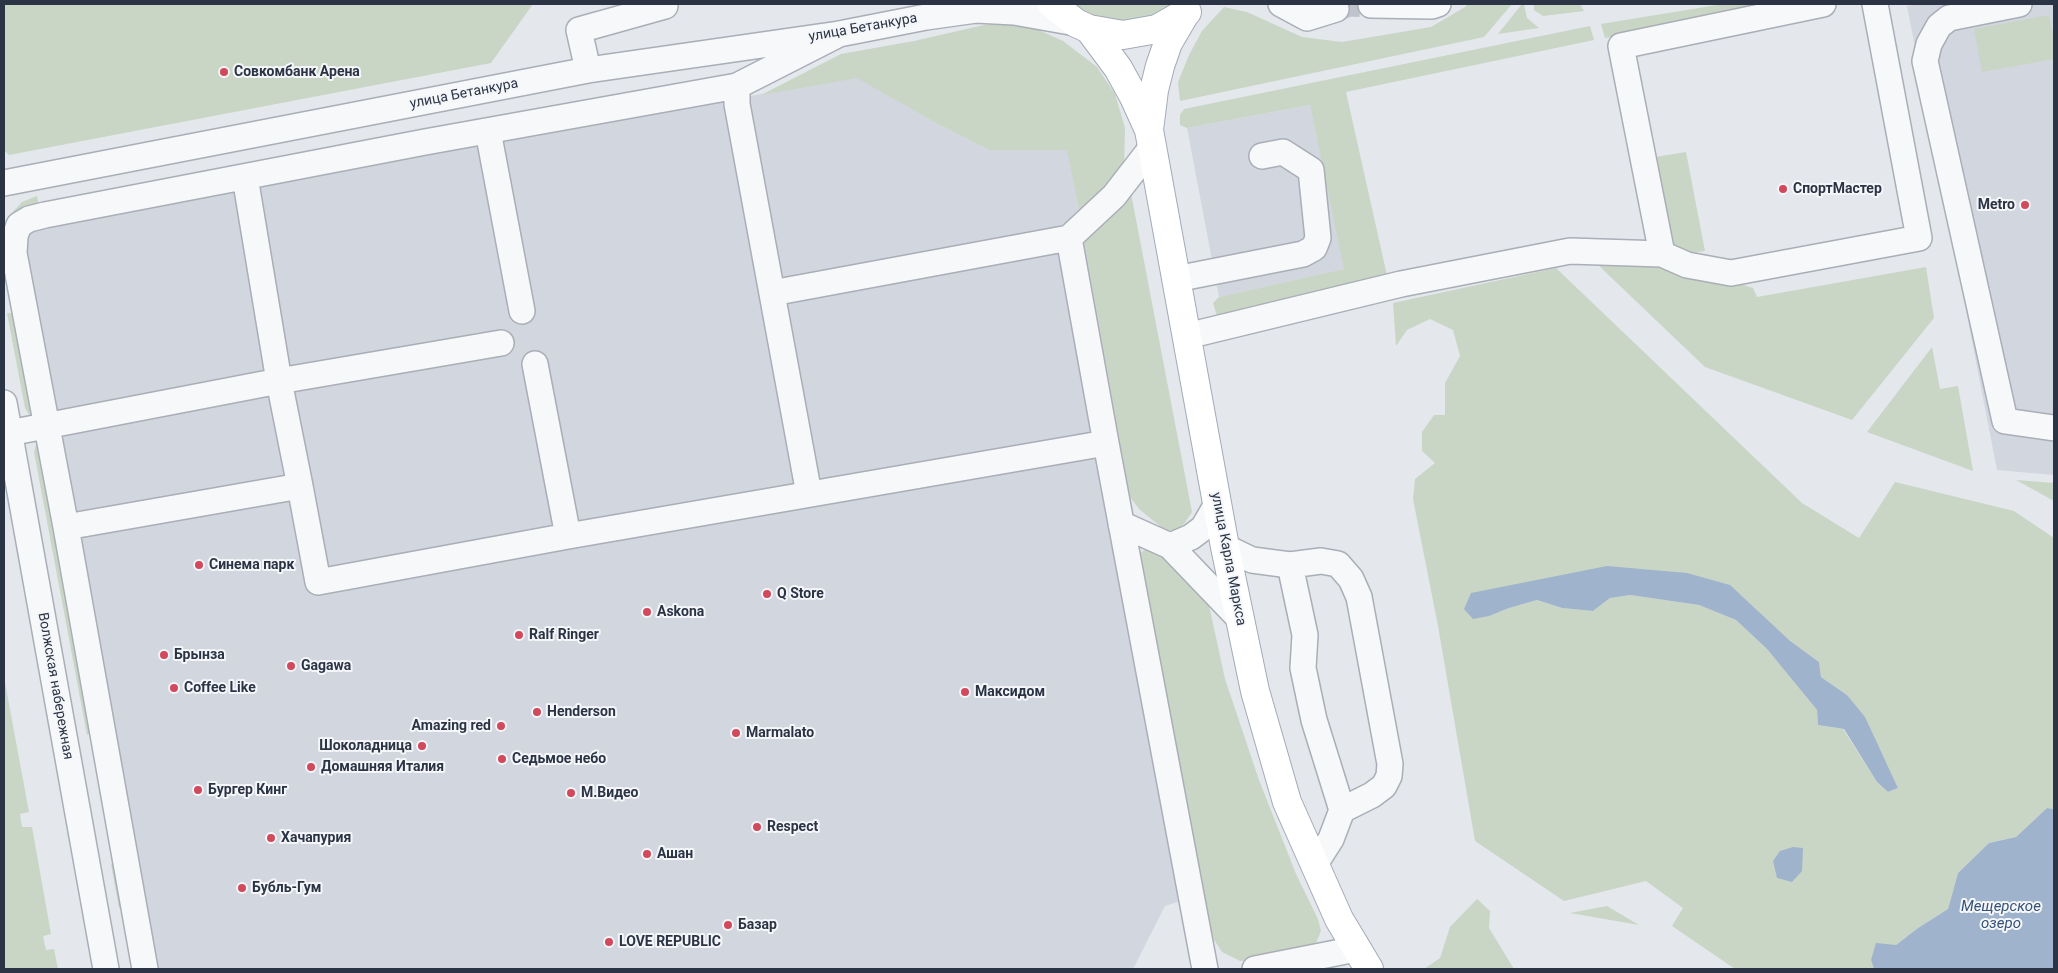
<!DOCTYPE html>
<html>
<head>
<meta charset="utf-8">
<style>
	body { margin:0 }
	#map { position:relative; width:2058px; height:973px; overflow:hidden; background:#e4e7ec; font-family:Roboto,sans-serif }
	canvas { display:block }
	.frame { position:absolute; inset:0; border:5px solid #2b3445; pointer-events:none }
</style>
</head>
<body>
<div id="map">
<canvas width="2058" height="973"></canvas>
<div class="frame"></div>
</div>
<script>
const g = document.querySelector('canvas').getContext('2d');
g.lineJoin = 'round';
function fill(path, color) {
  g.fillStyle = color;
  g.fill(path, 'evenodd');
}
function poly(rows) {
  const path = new Path2D();
  for (const r of rows) {
    path.moveTo(r[0], r[1]);
    for (let i = 2; i < r.length; i += 2) path.lineTo(r[i], r[i + 1]);
  }
  return path;
}
function trace(path, color, width, dash) {
  g.strokeStyle = color;
  g.lineWidth = width;
  g.lineCap = dash ? 'butt' : 'round';
  g.setLineDash(dash || []);
  g.stroke(path);
}
function write(font, color, halo, rows, align = 'center') {
  g.font = font + ' Roboto,sans-serif';
  g.lineWidth = 4;
  g.setLineDash([]);
  g.textBaseline = 'middle';
  g.strokeStyle = halo;
  g.fillStyle = color;
  for (const [text, x, y, turn = 0] of rows) {
    g.save();
    g.translate(x, y);
    g.rotate((+turn || 0) * Math.PI / 180);
    g.textAlign = isNaN(turn) ? turn : align;
    if (halo) g.strokeText(text, 0, 0);
    g.fillText(text, 0, 0);
    g.restore();
  }
}
const built = poly([
	[1918,4,2054,4,2054,475,1997,470,1907,6],
	[857,77,936,123,989,150,1068,150,1202,894,1165,906,1133,969,158,969,64,483,20,241,42,222],
	[1310,105,1345,269,1219,297,1187,128]
]);
const green = poly([
	[4,4,533,4,491,63,9,155,4,150],
	[1073,4,1174,4,1159,13,1142,19,1123,21,1105,19,1087,13],
	[1468,4,1512,4,1484,37,1180,101,1178,82,1189,55,1202,31,1224,7,1247,12,1302,37,1342,42,1431,27,1465,7],
	[1522,4,1524,4,1527,18,1539,28,1498,34],
	[1534,4,1580,4,1584,11,1543,16,1534,10],
	[1723,4,1783,4,1605,38,1601,24],
	[2049,15,2054,42,2054,59,1982,72,1974,29],
	[1023,23,1063,41,1097,67,1115,94,1125,128,1124,168,1096,197,1079,210,1067,150,989,150,936,123,857,78,761,95,841,54,914,41,984,25],
	[1590,26,1594,40,1346,92,1388,280,1218,319,1213,303,1219,297,1344,269,1310,105,1187,128,1180,125,1180,115,1184,109],
	[1686,152,1705,251,1674,256,1655,157],
	[1130,188,1192,512,1184,524,1177,530,1165,530,1140,510,1130,497,1083,235],
	[37,196,39,206,4,248,4,225,10,215,22,202],
	[1641,253,1753,288,1757,297,1926,267,1934,318,1852,420,1705,367,1596,263],
	[1556,268,1802,503,1859,538,1895,482,2014,511,2054,538,2054,809,2047,808,2016,837,1989,843,1958,873,1948,909,1918,928,1896,945,1871,960,1874,969,1735,969,1672,926,1683,908,1646,881,1564,901,1475,841,1438,626,1413,499,1415,479,1435,463,1422,451,1422,432,1434,415,1445,415,1445,383,1460,356,1453,330,1430,319,1407,330,1396,346,1393,303],
	[1607,566,1789,640,1819,662,1821,677,1847,695,1884,758,1898,788,1888,792,1877,782,1843,729,1818,725,1817,710,1767,649,1736,620,1699,605,1630,595,1610,598,1593,611,1562,608,1537,600,1509,608,1489,616],
	[7,313,20,313,40,412,31,418,25,408],
	[1932,347,1940,389,1958,386,1973,471,1867,432],
	[43,437,95,731,87,735,34,452,37,441],
	[2016,480,2054,483,2054,501],
	[1146,549,1160,552,1207,596,1225,679,1259,780,1296,874,1318,919,1321,931,1316,943,1309,949,1263,960,1240,961,1222,952,1209,932,1140,553],
	[4,677,29,812,20,814,22,827,32,827,51,934,43,936,46,950,54,949,58,969,4,969],
	[111,864,122,867,128,899,119,908],
	[1477,899,1490,911,1489,928,1514,969,1424,969,1440,958,1450,927],
	[1607,906,1639,925,1570,913]
]);
const water = poly([
	[1607,566,1687,573,1730,585,1789,640,1819,662,1821,677,1847,695,1865,717,1898,788,1888,792,1877,782,1844,729,1818,725,1817,710,1767,649,1736,620,1699,605,1630,595,1610,598,1593,611,1562,608,1537,600,1509,608,1489,616,1473,619,1464,609,1471,593],
	[2047,808,2054,809,2054,969,1874,969,1871,960,1876,943,1896,945,1918,928,1948,909,1958,873,1989,843,2016,837],
	[1793,847,1803,848,1802,871,1792,882,1777,878,1773,861,1780,851]
]);
const minorTunnel = poly([
	[1336,9,1349,4,1371,5]
]);
const minor = poly([
	[1281,4,1307,18,1336,9],
	[2019,4,1949,18,1939,26,1929,44,1925,61,2005,421,2054,428],
	[1371,5,1432,6,1438,4],
	[588,70,579,30,665,6],
	[737,86,737,104,809,494],
	[488,131,522,311],
	[245,177,279,381,300,486],
	[4,183,588,70,839,34,926,17,976,10,1014,12,1076,23],
	[1069,238,1106,443,1205,969],
	[1662,254,1621,46,1823,4],
	[1176,279,1303,254,1314,248,1318,238,1311,170,1283,152,1262,156],
	[772,293,1069,238,1114,196,1152,147],
	[1187,336,1401,284,1570,251,1662,254,1687,265,1731,273,1919,238,1875,4],
	[535,364,568,536],
	[4,403,106,969],
	[9,433,279,381,501,343],
	[1121,524,1170,546,1240,619],
	[66,527,300,486,318,582,568,536,1106,443],
	[1170,546,1191,537,1203,528,1217,504],
	[1225,547,1252,560,1290,565,1321,561,1338,564,1351,579,1359,597,1390,764,1389,776,1384,786,1372,795,1342,810,1331,839,1315,864],
	[1290,565,1305,635,1303,668,1314,720,1342,810],
	[145,969,66,527,14,253,15,236,19,225,29,219,45,215,425,142,737,86,839,34],
	[1255,969,1356,949]
]);
const major = poly([
	[1052,4,1076,23,1089,29,1123,35,1157,29,1187,12],
	[1089,29,1118,68,1134,97,1149,130,1225,547,1255,691,1287,802,1339,919,1369,969],
	[1149,130,1154,90,1160,66,1168,43,1185,14]
]);
const markers = [
	[224,72,5,"#d1495b"],
	[1783,189,5,"#d1495b"],
	[2025,205,5,"#d1495b"],
	[199,565,5,"#d1495b"],
	[767,594,5,"#d1495b"],
	[647,612,5,"#d1495b"],
	[519,635,5,"#d1495b"],
	[164,655,5,"#d1495b"],
	[291,666,5,"#d1495b"],
	[174,688,5,"#d1495b"],
	[965,692,5,"#d1495b"],
	[537,712,5,"#d1495b"],
	[501,726,5,"#d1495b"],
	[736,733,5,"#d1495b"],
	[422,746,5,"#d1495b"],
	[502,759,5,"#d1495b"],
	[311,767,5,"#d1495b"],
	[198,790,5,"#d1495b"],
	[571,793,5,"#d1495b"],
	[757,827,5,"#d1495b"],
	[271,838,5,"#d1495b"],
	[647,854,5,"#d1495b"],
	[242,888,5,"#d1495b"],
	[728,925,5,"#d1495b"],
	[609,942,5,"#d1495b"]
];
const streetNames = [
	["улица Бетанкура",863,28,-10],
	["улица Бетанкура",464,94,-11],
	["улица Карла Маркса",1228,559,79],
	["Волжская набережная",55,686,80]
];
const poiNames = [
	["Совкомбанк Арена",234,72],
	["СпортМастер",1793,189],
	["Metro",2015,205,"right"],
	["Синема парк",209,565],
	["Q Store",777,594],
	["Askona",657,612],
	["Ralf Ringer",529,635],
	["Брынза",174,655],
	["Gagawa",301,666],
	["Coffee Like",184,688],
	["Максидом",975,692],
	["Henderson",547,712],
	["Amazing red",491,726,"right"],
	["Marmalato",746,733],
	["Шоколадница",412,746,"right"],
	["Седьмое небо",512,759],
	["Домашняя Италия",321,767],
	["Бургер Кинг",208,790],
	["М.Видео",581,793],
	["Respect",767,827],
	["Хачапурия",281,838],
	["Ашан",657,854],
	["Бубль-Гум",252,888],
	["Базар",738,925],
	["LOVE REPUBLIC",619,942]
];
const waterNames = [
	["Мещерское",2001,907],
	["озеро",2001,924]
];
fill(built, '#d2d6de');
fill(green, '#c9d6c5');
fill(water, '#9fb4cc');
trace(minorTunnel, '#bfc3cb', 25, [25, 12]);
trace(minor, '#a9aeb7', 28);
trace(major, '#a3abb8', 30);
trace(minor, '#f7f8fa', 25);
trace(major, '#fff', 28);
for (const [x, y, r, color] of markers) {
  const dot = new Path2D();
  dot.arc(x, y, r, 0, 2 * Math.PI);
  g.fillStyle = color;
  g.fill(dot);
  trace(dot, '#f4f6f9', 2);
}
write('14px', '#2b3445', '#f4f6f9', streetNames);
write('bold 14px', '#2b3445', '#f4f6f9', poiNames, 'left');
write('italic 15px', '#34527a', '#f4f6f9', waterNames);
</script>
</body>
</html>
